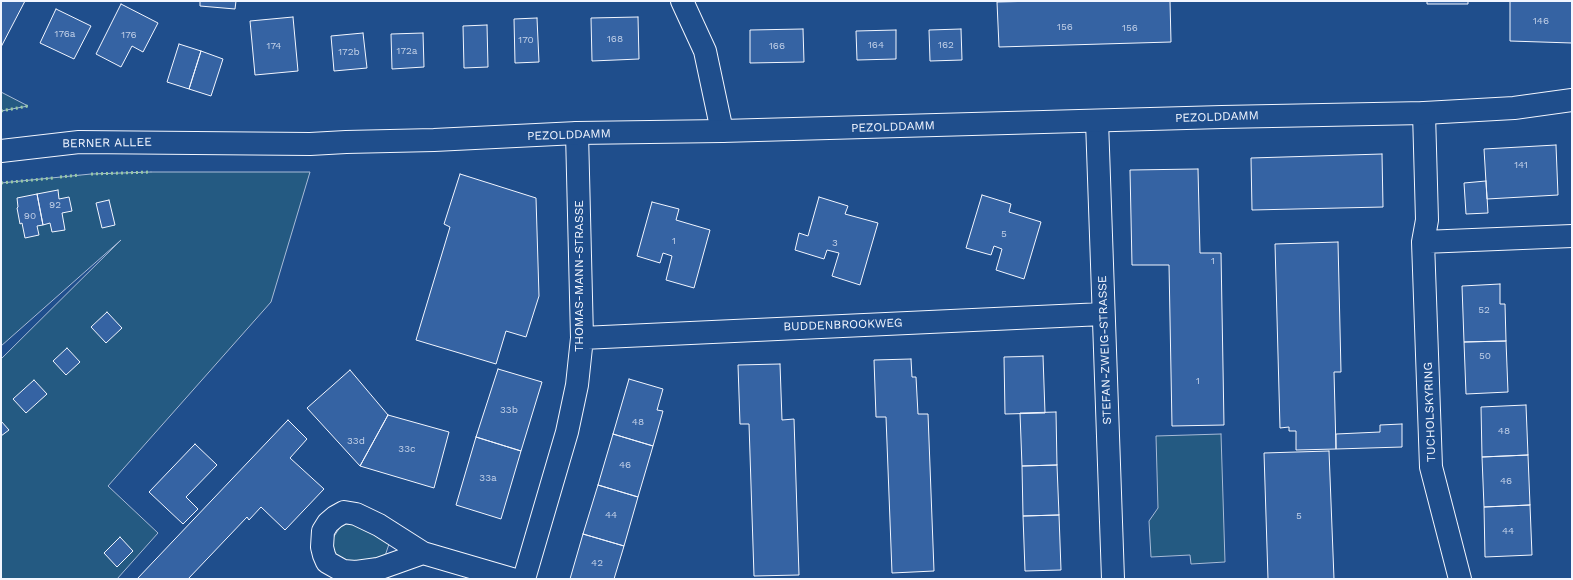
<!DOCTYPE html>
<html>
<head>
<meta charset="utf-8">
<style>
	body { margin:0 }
	#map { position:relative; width:1573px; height:580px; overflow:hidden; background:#1f4e8c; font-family:"Work Sans",sans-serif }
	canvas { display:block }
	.frame { position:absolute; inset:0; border:2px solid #f2f6ff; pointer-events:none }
</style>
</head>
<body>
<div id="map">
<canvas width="1573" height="580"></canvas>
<div class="frame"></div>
</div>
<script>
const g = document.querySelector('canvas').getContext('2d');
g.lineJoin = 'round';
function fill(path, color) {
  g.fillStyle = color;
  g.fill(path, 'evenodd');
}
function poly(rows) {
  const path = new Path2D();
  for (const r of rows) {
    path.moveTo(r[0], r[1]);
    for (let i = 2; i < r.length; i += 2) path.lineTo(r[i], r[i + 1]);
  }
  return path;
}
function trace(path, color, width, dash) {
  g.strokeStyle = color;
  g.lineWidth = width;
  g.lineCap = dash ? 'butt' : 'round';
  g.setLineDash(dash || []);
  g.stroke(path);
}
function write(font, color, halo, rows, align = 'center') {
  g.font = font + ' "Work Sans",sans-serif';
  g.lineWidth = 3;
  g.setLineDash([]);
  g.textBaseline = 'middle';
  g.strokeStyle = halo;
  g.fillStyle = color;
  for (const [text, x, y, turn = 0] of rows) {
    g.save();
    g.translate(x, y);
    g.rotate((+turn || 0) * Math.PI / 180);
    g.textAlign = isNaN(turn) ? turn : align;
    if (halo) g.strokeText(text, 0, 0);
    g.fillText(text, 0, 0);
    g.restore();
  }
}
const green = poly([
	[1,92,28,106,1,111,1,92],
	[151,172,310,172,271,302,108,486,158,533,117,579,1,579,1,359,121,240,1,346,1,183,91,174,151,172],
	[1221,434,1225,562,1191,564,1190,555,1151,557,1149,521,1158,508,1156,436,1221,434],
	[342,524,358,524,389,544,385,556,345,564,333,553,333,538,342,524]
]);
const building = poly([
	[1,1,25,1,1,47,1,1],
	[200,1,236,1,235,9,200,6,200,1],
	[1039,1,1170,1,1171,42,999,47,997,2,1039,1],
	[1427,1,1468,1,1468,4,1427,4,1427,1],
	[1510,1,1572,1,1572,43,1510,41,1510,1],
	[121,4,158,23,143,52,132,46,121,67,96,54,121,4],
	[56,9,91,26,74,59,40,43,56,9],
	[293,17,298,71,255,75,250,21,293,17],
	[638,17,639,59,592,61,591,18,638,17],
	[537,18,539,62,515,63,514,19,537,18],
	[487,25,488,67,464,68,463,26,487,25],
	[803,29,804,62,750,63,750,30,803,29],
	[961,29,962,60,930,61,929,30,961,29],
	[896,30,896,59,857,60,856,31,896,30],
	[363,33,367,68,334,71,331,36,363,33],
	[423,33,424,67,392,69,391,34,423,33],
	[179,44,201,51,189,89,167,82,179,44],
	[201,51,223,59,211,96,189,89,201,51],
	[1556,145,1558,195,1487,199,1484,149,1556,145],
	[1382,154,1383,207,1252,210,1251,158,1382,154],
	[1198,169,1200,253,1221,253,1224,425,1172,426,1169,265,1132,265,1130,170,1198,169],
	[460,174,536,198,539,296,526,337,506,331,496,364,416,340,450,227,444,224,460,174],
	[1486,181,1488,213,1466,214,1464,183,1486,181],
	[58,190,59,199,69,197,72,211,62,213,65,230,52,232,50,223,43,225,37,194,58,190],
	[37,194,43,225,37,226,39,235,25,238,22,223,20,224,17,208,18,207,17,198,37,194],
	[982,195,1011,204,1009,212,1041,222,1024,279,996,270,1002,249,994,246,991,255,966,248,982,195],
	[819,197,848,206,845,214,878,223,860,285,832,276,839,253,827,250,824,259,795,250,799,233,808,236,819,197],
	[109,200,115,225,102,228,96,203,109,200],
	[652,202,679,209,676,220,710,230,694,288,666,280,672,256,663,253,660,263,637,256,652,202],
	[1338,242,1341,372,1334,372,1336,449,1296,450,1296,431,1289,431,1289,427,1280,428,1275,244,1338,242],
	[1500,284,1500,304,1505,304,1506,341,1464,342,1462,286,1500,284],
	[107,312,122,328,106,343,91,327,107,312],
	[1506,341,1508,392,1466,394,1464,342,1506,341],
	[67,348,80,362,66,375,53,361,67,348],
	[1043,356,1045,413,1005,414,1004,357,1043,356],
	[911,359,912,377,916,377,918,414,928,414,934,571,892,573,886,417,876,417,874,360,911,359],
	[780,364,782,420,794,419,799,575,754,576,749,424,740,424,738,365,780,364],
	[498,369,542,382,521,451,476,437,498,369],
	[350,370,388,415,360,466,307,408,350,370],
	[629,379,663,389,657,410,663,411,653,446,613,434,629,379],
	[34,380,47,394,26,413,13,399,34,380],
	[1526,405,1528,455,1482,457,1481,407,1526,405],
	[1056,412,1057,465,1022,466,1020,413,1056,412],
	[388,415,449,432,434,488,360,466,388,415],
	[288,420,307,439,290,458,324,489,285,530,261,507,249,520,247,517,188,579,137,579,288,420],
	[1,421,9,430,1,436,1,421],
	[1402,424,1402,447,1336,449,1336,434,1380,432,1380,425,1402,424],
	[613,434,653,446,638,497,598,485,613,434],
	[476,437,521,451,501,519,456,505,476,437],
	[195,444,217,465,186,497,198,509,183,524,149,492,195,444],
	[1329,451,1334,579,1268,579,1264,453,1329,451],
	[1528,455,1530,505,1484,507,1482,457,1528,455],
	[1057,465,1059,515,1023,516,1022,466,1057,465],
	[598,485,638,497,624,546,583,534,598,485],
	[1530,505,1532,555,1485,557,1484,507,1530,505],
	[1059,515,1061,570,1025,571,1023,516,1059,515],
	[583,534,624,546,614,579,570,579,583,534],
	[120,537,133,551,117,567,104,553,120,537]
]);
const minor = poly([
	[682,1,705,51,722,131],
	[1424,113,1427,220,1423,242,1431,467,1460,579],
	[1097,121,1113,579],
	[1423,242,1572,236],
	[582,338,1103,314],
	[423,553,378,569,356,572,343,571,327,562,324,555,322,547,323,531,328,523,335,517,344,512,356,514,379,525,423,553,512,579],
	[524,579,567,432,577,385,582,338,577,133]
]);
const tertiary = poly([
	[1,151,79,142,310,144,346,142,434,140,577,133,722,131,1222,117,1424,113,1514,108,1572,100]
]);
const hedge = poly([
	[1,111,28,106],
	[91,174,151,172],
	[60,177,80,175],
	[1,183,53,178]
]);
const numberNames = [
	["146",1541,21],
	["156",1065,27],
	["156",1130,28],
	["176a",65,34],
	["176",129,35],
	["168",615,39],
	["170",526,40],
	["164",876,45],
	["162",946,45],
	["174",274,46],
	["166",777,46],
	["172a",407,51],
	["172b",349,52],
	["141",1521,165],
	["92",55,205],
	["90",30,216],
	["5",1004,234],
	["1",674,241],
	["3",835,243],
	["1",1213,261],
	["52",1484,310],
	["50",1485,356],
	["1",1198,381],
	["33b",509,410],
	["48",638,422],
	["48",1504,431],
	["33d",356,441],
	["33c",407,449],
	["46",625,465],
	["33a",488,478],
	["46",1506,481],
	["44",611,515],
	["5",1299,516],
	["44",1508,531],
	["42",597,563]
];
const streetNames = [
	["PEZOLDDAMM",1217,117,-2],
	["PEZOLDDAMM",893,127,-2],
	["PEZOLDDAMM",569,135,-2],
	["BERNER ALLEE",107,143,-1],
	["THOMAS-MANN-STRASSE",579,276,-90],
	["BUDDENBROOKWEG",843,325,-2],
	["STEFAN-ZWEIG-STRASSE",1105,350,-92],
	["TUCHOLSKYRING",1430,412,-92]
];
fill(green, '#245a82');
trace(green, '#a8bbd7', 1);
fill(building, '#3563a3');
trace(building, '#f2f6ff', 1);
trace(minor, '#f2f6ff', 24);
trace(tertiary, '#f2f6ff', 24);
trace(minor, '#1f4e8c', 22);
trace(tertiary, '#1f4e8c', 22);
trace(hedge, '#97c8a6', 3, [2, 3]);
write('10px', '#c3d1e8', null, numberNames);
write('12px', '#f2f6ff', '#1f4e8c', streetNames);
</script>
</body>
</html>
